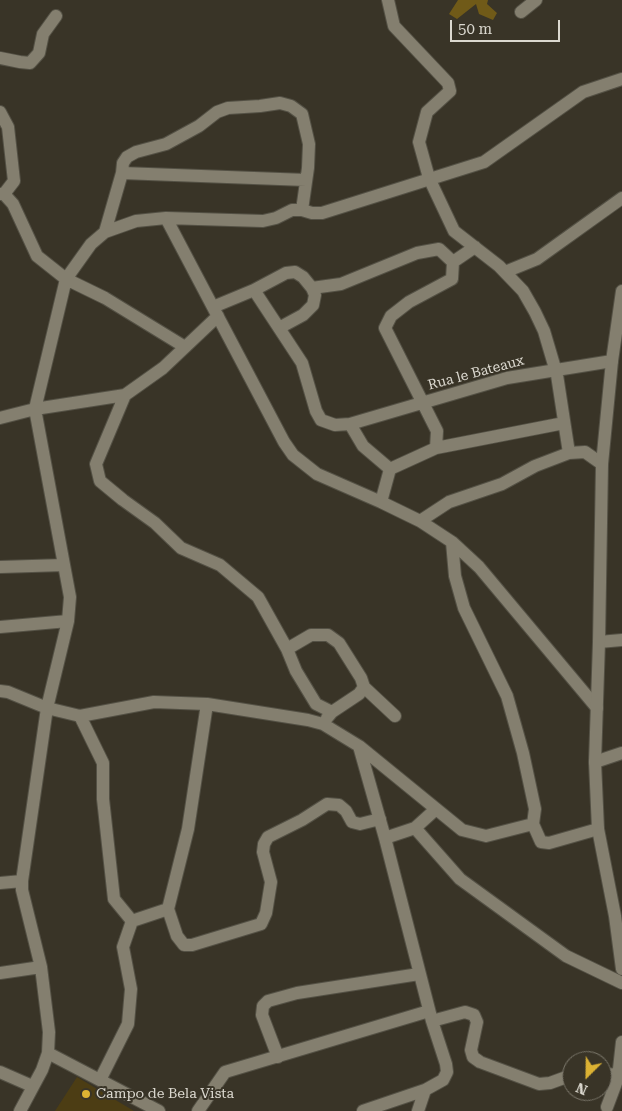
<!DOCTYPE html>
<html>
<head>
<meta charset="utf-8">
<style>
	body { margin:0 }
	#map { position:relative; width:622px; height:1111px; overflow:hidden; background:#393427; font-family:"Roboto Serif",serif }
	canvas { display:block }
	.north { position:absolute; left:562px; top:1051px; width:50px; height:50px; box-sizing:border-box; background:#393427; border:1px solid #7a766a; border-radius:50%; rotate:203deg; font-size:14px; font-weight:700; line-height:20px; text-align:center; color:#dbd8cf }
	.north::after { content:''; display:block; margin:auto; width:18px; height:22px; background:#dcb233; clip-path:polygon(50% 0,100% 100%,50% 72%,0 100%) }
	.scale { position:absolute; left:450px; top:20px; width:110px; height:22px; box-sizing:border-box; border:2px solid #dbd8cf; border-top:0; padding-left:6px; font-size:15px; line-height:18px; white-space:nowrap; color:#dbd8cf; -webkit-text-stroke:4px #393427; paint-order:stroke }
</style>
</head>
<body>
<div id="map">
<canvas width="622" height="1111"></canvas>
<div class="north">N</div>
<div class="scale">50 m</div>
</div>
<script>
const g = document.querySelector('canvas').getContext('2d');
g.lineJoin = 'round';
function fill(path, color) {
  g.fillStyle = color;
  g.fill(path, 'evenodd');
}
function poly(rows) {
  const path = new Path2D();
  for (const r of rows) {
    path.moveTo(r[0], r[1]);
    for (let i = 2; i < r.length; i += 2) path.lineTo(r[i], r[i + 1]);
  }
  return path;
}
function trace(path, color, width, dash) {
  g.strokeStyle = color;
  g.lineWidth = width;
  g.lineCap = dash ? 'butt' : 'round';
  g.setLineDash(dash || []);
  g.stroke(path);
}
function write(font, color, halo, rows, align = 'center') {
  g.font = font + ' "Roboto Serif",serif';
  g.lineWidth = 4;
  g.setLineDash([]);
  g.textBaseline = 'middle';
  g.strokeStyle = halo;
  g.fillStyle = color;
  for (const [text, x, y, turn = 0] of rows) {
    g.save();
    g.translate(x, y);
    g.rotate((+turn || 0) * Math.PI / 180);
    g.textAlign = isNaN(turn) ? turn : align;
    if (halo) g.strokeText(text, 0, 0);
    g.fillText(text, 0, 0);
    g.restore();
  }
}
const green = poly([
	[77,1077,134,1111,55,1111]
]);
const forest = poly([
	[458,0,488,0,487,4,497,13,493,20,479,14,476,4,457,19,449,14]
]);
const minor = poly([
	[388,0,394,26,448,83,450,91,427,112,419,142,429,178,454,231,499,266,523,291,535,312,544,331,557,375,569,453,585,452,602,464],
	[521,12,536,0],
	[0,58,20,62,30,63,39,53,43,34,56,16],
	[0,112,8,127,14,181,4,194],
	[122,173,306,180],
	[0,194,4,194,13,204,37,256,66,279,105,298,185,347],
	[166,218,284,442,293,455,317,474,381,502,420,521,452,542,479,567,597,708],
	[105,232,122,173,123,163,127,157,136,152,166,144,199,126,217,112,228,108,260,106,280,103,291,106,302,114,309,144,308,168,302,210],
	[453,262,475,247],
	[505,272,537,259,622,198],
	[254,290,302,363,316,411,321,420,335,425,350,424,507,378,612,361],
	[213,307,254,290,286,273,295,272,303,277,312,288,341,284,417,253,439,249,453,262],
	[279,328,303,315,313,305,315,295,312,288],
	[125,395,96,464,100,481,123,500,155,523,181,548,220,565,258,597,287,649,296,671,316,704,332,712],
	[0,418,35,409,125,395,163,368,218,316],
	[350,424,363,446,390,469],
	[436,448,564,423],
	[381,502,390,469,436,448,437,431,385,328,391,316,409,302,452,279,453,262],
	[420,521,449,502,502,484,535,466,569,453],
	[452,542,455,576,464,608,507,696,523,753,535,809,533,824],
	[0,567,64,565],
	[0,627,68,621],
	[599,642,622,640],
	[287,649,311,635,328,635,339,643,361,678,364,687,359,694,332,712,327,718],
	[364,687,395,716],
	[0,691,8,692,47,708,80,716,154,702,207,704,308,720,323,724,359,746,462,830,486,836,533,824,541,842,549,843,598,829],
	[80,716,103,763,103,799,114,899,132,921],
	[359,746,385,838,432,1021,446,1064,447,1072,443,1080,425,1090,363,1111],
	[595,762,622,753],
	[415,828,460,879,566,956,622,983],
	[385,838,415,828,436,809],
	[0,883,22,881],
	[168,909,188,829,207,704],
	[0,973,41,967],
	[432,1021,465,1012,474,1015,477,1022,471,1050,473,1057,480,1062,539,1084,550,1083,572,1075],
	[48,1053,159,1111],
	[278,1057,262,1015,263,1006,268,1001,297,993,419,974],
	[0,1072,32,1086],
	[602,1075,618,1074],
	[100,1080,128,1024,131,989,123,947,132,921,168,909,177,936,184,945,192,945,261,924,266,913,271,882,263,852,264,844,268,837,302,820,327,804,339,805,346,811,352,822,360,824,380,819],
	[20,1111,42,1070,48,1053,49,1032,41,967,22,890,22,881,47,708,68,621,70,597,35,409,66,279,91,244,105,232,136,221,166,218,263,221,276,218,292,210,302,210,312,213,322,213,484,162,583,92,622,79],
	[198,1111,225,1072,429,1011],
	[418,1111,425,1090]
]);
const tertiary = poly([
	[622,291,612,361,602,464,599,642,595,762,598,829,615,916,622,969],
	[607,1107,618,1078,622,1042]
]);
const markers = [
	[86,1094,5,"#dcb233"]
];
const streetNames = [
	["Rua le Bateaux",476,373,-15]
];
const poiNames = [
	["Campo de Bela Vista",96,1094]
];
fill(green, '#4c3d14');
fill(forest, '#705a18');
trace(minor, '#545145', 14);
trace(tertiary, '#545145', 14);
trace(minor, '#847f6f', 12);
trace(tertiary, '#847f6f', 12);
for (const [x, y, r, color] of markers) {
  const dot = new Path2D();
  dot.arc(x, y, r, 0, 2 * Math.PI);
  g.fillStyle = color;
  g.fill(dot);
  trace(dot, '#393427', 2);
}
write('14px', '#dbd8cf', '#393427', streetNames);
write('14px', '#dbd8cf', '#393427', poiNames, 'left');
</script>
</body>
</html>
